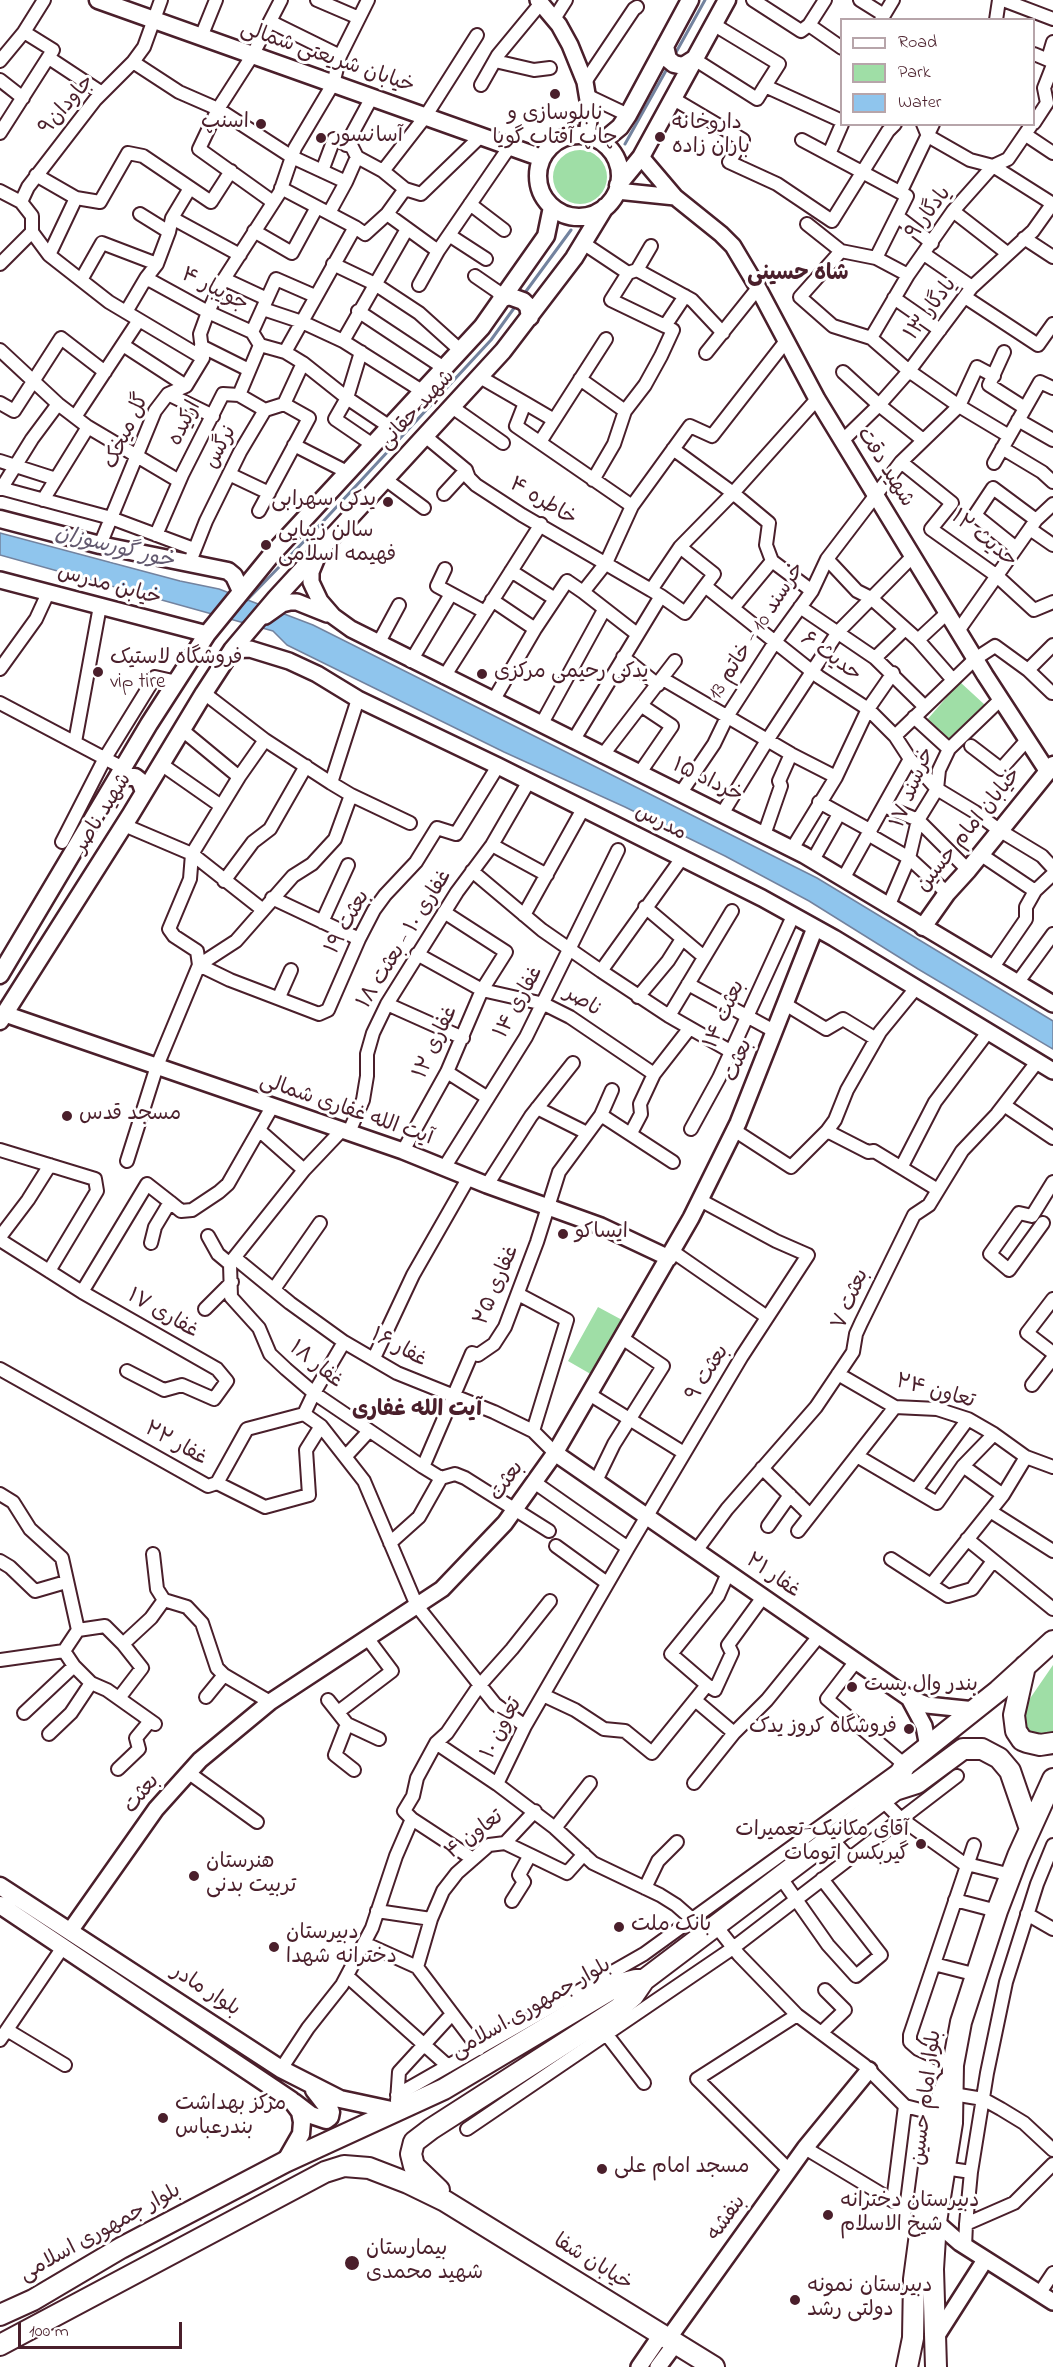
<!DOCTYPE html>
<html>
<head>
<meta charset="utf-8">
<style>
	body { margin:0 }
	#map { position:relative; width:1053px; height:2367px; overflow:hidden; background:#fff; font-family:"Indie Flower",sans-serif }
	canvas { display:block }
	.legend { position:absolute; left:840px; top:18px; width:195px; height:108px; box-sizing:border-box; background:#fff; border:2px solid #b7a5aa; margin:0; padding:8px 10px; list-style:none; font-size:18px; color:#4a1f2b }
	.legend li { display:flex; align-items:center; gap:12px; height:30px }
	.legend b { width:30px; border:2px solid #b7a5aa }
	.scale { position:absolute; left:18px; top:2322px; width:164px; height:27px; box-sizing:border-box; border:3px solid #4a1f2b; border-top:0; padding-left:8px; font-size:18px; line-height:21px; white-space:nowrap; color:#4a1f2b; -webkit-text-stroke:4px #fff; paint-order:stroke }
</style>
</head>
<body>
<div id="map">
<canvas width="1053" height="2367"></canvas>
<ul class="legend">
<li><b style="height:8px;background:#fff"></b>Road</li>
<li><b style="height:16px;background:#9fdea6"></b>Park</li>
<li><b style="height:16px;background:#8fc5ed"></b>Water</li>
</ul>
<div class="scale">100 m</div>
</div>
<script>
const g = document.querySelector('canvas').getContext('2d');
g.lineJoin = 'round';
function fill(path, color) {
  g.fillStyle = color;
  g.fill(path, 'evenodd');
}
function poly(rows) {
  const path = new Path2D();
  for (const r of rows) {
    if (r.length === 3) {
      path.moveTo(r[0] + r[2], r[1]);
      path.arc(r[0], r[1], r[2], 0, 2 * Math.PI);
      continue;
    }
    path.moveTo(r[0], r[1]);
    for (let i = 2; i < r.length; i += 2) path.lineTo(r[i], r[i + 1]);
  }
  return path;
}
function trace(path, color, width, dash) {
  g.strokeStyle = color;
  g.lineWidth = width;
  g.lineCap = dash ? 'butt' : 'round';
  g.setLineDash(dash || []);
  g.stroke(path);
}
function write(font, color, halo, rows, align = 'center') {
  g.font = font + ' "Indie Flower","Playpen Sans Arabic",sans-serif';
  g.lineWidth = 6;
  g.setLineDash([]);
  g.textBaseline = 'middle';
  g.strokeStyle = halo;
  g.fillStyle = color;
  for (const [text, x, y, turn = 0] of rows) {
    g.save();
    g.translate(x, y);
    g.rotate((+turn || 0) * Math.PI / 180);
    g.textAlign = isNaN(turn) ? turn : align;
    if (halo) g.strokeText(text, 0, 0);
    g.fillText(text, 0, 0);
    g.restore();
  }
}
const green = poly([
	[580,177,27],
	[960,682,985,705,951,743,926,721],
	[598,1307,624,1321,594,1376,568,1361],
	[1053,1665,1053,1731,1044,1737,1034,1735,1023,1724,1020,1713]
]);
const water = poly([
	[0,533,180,581,219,589,313,625,817,878,1053,1021,1053,1049,918,969,809,901,725,856,625,807,504,752,287,645,273,631,0,555,0,533]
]);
const stream = poly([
	[674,56,705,0],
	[625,144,668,67],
	[524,294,571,230],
	[247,600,317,528,491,340,517,304]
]);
const minor = poly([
	[317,0,359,18],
	[753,0,801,31,809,25,842,48],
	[860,0,884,15],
	[1003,0,1053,19],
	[554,19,566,0],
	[881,20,893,0],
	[996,20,999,0],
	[271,22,340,56],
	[713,24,779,64,765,86],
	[809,25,825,0],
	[201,37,216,0],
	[1053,42,1050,52,1053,60],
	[1034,54,1053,62],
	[49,58,102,93],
	[694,59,757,99,765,86,842,121],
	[0,61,24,32,44,0],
	[495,61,534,70,550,68],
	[133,62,179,92,218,109,292,157,346,182,357,157,383,171],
	[0,80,23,98],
	[585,82,634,9,637,7],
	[481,85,498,55,541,3],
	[588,96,628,115],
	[672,98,743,140,729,162,777,184,832,221,888,131,895,124],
	[1034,123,1047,103,1044,88,1053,65],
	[923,124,928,136,970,160,993,166,1053,204],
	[0,133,53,50,24,32],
	[1026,135,1053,153],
	[802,140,907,196,876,258],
	[346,145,372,97],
	[829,154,842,124],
	[322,171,334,139,352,147,357,157],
	[36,175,76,198,100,202,128,153,143,156,211,202,231,171],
	[281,188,355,227],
	[405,189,421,194,481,136],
	[0,191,21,202],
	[901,191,933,124],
	[273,202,199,149,218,109,252,56,281,0],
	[470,204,504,230],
	[953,211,1007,253],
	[329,213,346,182],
	[140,214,169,232],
	[387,214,438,251,449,235,486,259],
	[897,216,932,243],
	[172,218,240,255],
	[807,224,841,251,876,258,908,275],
	[254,231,292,253,317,207],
	[32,232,49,255,109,302,203,358],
	[449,235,510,146],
	[1024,238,1053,257],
	[583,243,628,273,637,270,692,300,723,333],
	[841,251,800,297,833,326,871,338,909,371,959,406,1009,436],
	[924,254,972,287],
	[49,255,76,198],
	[0,264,32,232,32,216,21,202,28,187,95,100,133,62,144,47,161,0],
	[157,264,169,232,172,218,190,188],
	[333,264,375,284,419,313,460,350],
	[637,270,651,246],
	[628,273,611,300,665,326,685,296],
	[475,276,504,296],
	[224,279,267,299],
	[81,280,102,243,157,264,146,278,208,312,252,332,260,345,285,352,303,363,347,398,390,427],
	[419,285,438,251],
	[965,297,1038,345,1053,324],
	[894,298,940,330],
	[263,309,302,322,343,341,422,391],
	[358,311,444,368],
	[126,312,146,278],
	[252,332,276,279,315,296],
	[871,338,908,275,953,211,993,166,1008,159,1032,124],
	[343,341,407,229],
	[123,345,186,386],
	[201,346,249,370],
	[0,350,58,404,88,427,179,481],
	[285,352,355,227,365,234,387,214,405,189,383,171,425,117,477,35],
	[361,352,347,398,335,419,373,445],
	[1004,352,989,385,1025,408],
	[706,353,758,288],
	[843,372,879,405,923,440],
	[480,377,525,403,516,426,632,506],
	[580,379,625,411,645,385,661,356,673,330,665,326],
	[168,394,213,416],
	[239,395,265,410],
	[0,403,14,411,61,338,105,372],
	[525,403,554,420],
	[452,407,503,443],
	[75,417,139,320],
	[1018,420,1053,440],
	[425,436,466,470,469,478,476,485,522,515,651,590],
	[842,441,879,405,909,371,972,287,1033,231,1053,203],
	[540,442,606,339],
	[294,445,347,472],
	[1002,448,1042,472,1053,482],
	[673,449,733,493,769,523,766,545,772,561,733,608],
	[0,461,56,479],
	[901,462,952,503,931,529,997,576,1034,610,1053,602],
	[994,463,1040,382,1053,388],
	[229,474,269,493],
	[385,479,424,508],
	[593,480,614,444,625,411],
	[0,488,111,518,194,549],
	[1,489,32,439,58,404],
	[444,494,466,470],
	[43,500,88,427],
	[259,511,309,418,284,404],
	[1030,529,1053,545],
	[156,535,182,475,223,394,239,395,260,345],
	[100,545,155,411,168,394,186,386,203,358,200,334,208,312,224,279,280,192,295,148,333,84,340,56,368,0],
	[680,547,714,574,705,586],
	[1016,548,975,515,993,488,1036,520],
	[827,559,857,591,871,598,918,640,953,680],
	[772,561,812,591],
	[189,564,206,521,240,452,265,410,284,404,303,363],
	[445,569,437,586,485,612],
	[511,571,555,599],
	[583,592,637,634],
	[661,596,685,613,705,586,819,677,868,709,895,736,910,759,843,879],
	[492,600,535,629],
	[800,607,875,658,925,707],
	[958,631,1036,520,1053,504],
	[918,640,947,613],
	[378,644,399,605],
	[623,657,658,685],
	[875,658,905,629],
	[411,661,451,594],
	[0,669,36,619,48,593],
	[1028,670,1052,693],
	[444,677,541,524],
	[663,679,791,754,836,777],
	[204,693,265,740,331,783],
	[493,701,535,629,567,581,583,592,606,563,632,506,690,426,712,436,786,341],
	[0,703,123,768],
	[914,717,949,749],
	[541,725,604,610],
	[181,729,239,777],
	[895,736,975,659,995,646,1028,670,1053,645],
	[265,740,239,777,192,854,190,879,169,929,174,936,197,951,199,965,230,980,319,1014,328,1010,359,939,374,910,385,895,416,862,437,828,456,834,498,766],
	[573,741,661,596,651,590,680,547,733,493,817,399],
	[75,742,100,606],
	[971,746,1001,769,1027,740],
	[602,756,675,661],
	[910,759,937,789,975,812,999,830,1042,856,1053,868],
	[161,764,221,806],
	[639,774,672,726,642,706],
	[680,794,714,744,728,715,775,642,812,591,827,559,901,462,959,406,977,367,994,376],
	[351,795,410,823],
	[819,802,866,828,873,837,909,858,947,893],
	[884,806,918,820,968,870],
	[722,814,768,739,838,632,913,556],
	[124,825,192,854,263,910],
	[764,835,781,786,779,781,791,754],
	[62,842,105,758,155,677,177,682],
	[492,845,547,875],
	[792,849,836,777,868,709,893,673],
	[980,854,1035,891],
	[813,860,839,814],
	[472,871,542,930,601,971,669,1016,730,1051],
	[224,881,253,842,270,829,306,766],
	[272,898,359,939],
	[645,907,704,957],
	[888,907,909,858,918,820,937,789,939,770,949,749,1001,699],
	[524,915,583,809],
	[322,922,348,865],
	[417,954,482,990,544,1004,570,1017,654,1074],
	[993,967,1026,919,1026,907,1035,891,1053,874],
	[601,971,682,858],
	[1018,982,1053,934],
	[688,984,774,1031],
	[279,997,291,970],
	[638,997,668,961,682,939],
	[387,1004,463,1038],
	[785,1004,826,1029,843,1019,876,1039],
	[669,1016,732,911],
	[447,1072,488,1098],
	[1004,1105,1053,1138],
	[537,1108,587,1133],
	[601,1115,673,1162],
	[691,1129,719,1078,793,916],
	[734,1130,791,1167,827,1131,835,1120,847,1090,880,1032,916,988],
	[260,1131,304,1170],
	[827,1131,868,1152,874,1151,938,1190],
	[349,1132,363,1100,367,1076,367,1054,373,1033,387,1004,457,892,492,845,529,781],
	[631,1133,641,1114,640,1104,654,1074,689,1029],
	[0,1150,95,1179,97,1191,49,1271,0,1240],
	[403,1151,447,1072,482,990,506,952,444,912],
	[127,1161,157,1066,199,965,236,941,293,876,312,864,335,839,351,795,331,783,358,699],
	[902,1166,935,1102,988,1032],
	[444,1168,526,1037,618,850],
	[487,1185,531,1116,573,1063],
	[1043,1223,1009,1270,990,1254,1019,1213,1032,1216,1053,1182],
	[208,1236,218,1254,230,1264,231,1297,259,1328,270,1354,286,1369,314,1393,423,1467,441,1478,455,1474,465,1478,549,1531],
	[0,1237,28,1200,50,1165],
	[151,1243,155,1227,170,1202,181,1211,192,1210,219,1192,228,1184,272,1107],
	[672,1251,767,1317],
	[235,1258,290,1303,344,1342,397,1373,494,1412,533,1431,555,1453],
	[230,1263,304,1170,342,1130],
	[49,1271,82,1292],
	[274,1289,320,1223],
	[518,1294,567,1320,533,1431],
	[1053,1299,1027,1333,1053,1353],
	[205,1309,232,1282],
	[374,1358,413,1275,469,1177],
	[0,1369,208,1486,217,1483,247,1429,304,1414,321,1426,364,1481,417,1606,495,1704,525,1726],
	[127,1371,164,1390,182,1385,214,1399,227,1381,217,1369,82,1292,147,1184,170,1202],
	[838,1374,895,1407,937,1409,968,1419,994,1434,1026,1457,1053,1467],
	[1032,1385,1053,1358],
	[589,1394,684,1453],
	[304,1414,314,1393,344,1342],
	[346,1456,369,1431],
	[857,1456,937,1503,963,1466,994,1434],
	[963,1466,1003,1495],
	[423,1467,472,1353,478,1355,494,1344,505,1327,537,1242,559,1172,601,1115,612,1090],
	[762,1468,810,1515],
	[596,1481,614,1444,663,1366,622,1338],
	[534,1482,628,1548],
	[217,1483,265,1507,309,1495,306,1450,321,1426],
	[916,1490,968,1419],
	[0,1494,13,1502,30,1529,62,1558,78,1630,105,1626,123,1644,151,1618,164,1600],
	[990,1511,1053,1551],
	[768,1526,790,1495],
	[798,1531,895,1407],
	[967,1539,1053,1609],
	[390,1543,419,1517,441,1478],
	[556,1546,607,1583],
	[696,1551,727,1509,816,1407,853,1352,856,1334,861,1323,914,1215,929,1205,962,1151,997,1114,1037,1062],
	[153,1554,157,1589,164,1600,187,1607,202,1623,217,1668,224,1675,270,1702],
	[891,1559,948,1596,972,1589,993,1561],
	[0,1561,10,1567,35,1591,66,1582],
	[931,1585,1003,1495,1026,1457],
	[64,1651,78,1630],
	[0,1660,64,1651,74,1666,91,1683,107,1690,155,1724],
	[707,1685,671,1654,718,1596,728,1573],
	[543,1695,575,1710,604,1729,625,1731,652,1753,707,1685,715,1690,732,1653,728,1645,763,1597],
	[206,1697,224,1675],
	[119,1698,142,1668,123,1644],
	[328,1700,347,1724,379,1739],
	[695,1700,734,1733],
	[338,1712,392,1671,368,1639],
	[24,1713,74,1666],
	[347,1724,335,1755,354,1770],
	[49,1734,71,1713,91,1683],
	[436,1743,497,1784],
	[118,1769,139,1749,136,1738,150,1721],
	[189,1773,257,1822],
	[694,1783,734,1733,767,1700,819,1636],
	[882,1800,900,1818,963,1863,1011,1875],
	[412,1819,473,1859],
	[555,1828,590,1783],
	[832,1839,849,1858],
	[505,1843,530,1855,519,1875,524,1882,512,1901],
	[530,1855,567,1873,584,1854],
	[781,1878,828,1945,856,1976,881,1955,822,1879],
	[645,1888,658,1861,677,1842],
	[955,1900,997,1911],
	[377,1911,431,1919],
	[1027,1914,1053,1929],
	[692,1919,676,1905,660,1895,593,1863,555,1828,497,1784,525,1726,628,1548,742,1356,808,1255,776,1241,700,1200],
	[716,1926,739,1955,797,2015,864,2065,905,2106,936,2114],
	[364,1943,417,1967,479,2049],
	[934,1964,977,1975],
	[417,1967,431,1919,443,1891,457,1873,489,1845,505,1843,535,1811],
	[347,1976,448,2066],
	[7,2030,65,2065],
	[821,2033,845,2010,825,1990],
	[607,2035,644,2083],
	[0,2040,63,1947],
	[953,2065,918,2049,910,2042,910,2035,974,1845],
	[281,2069,308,2028,342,1985,372,1928,396,1856,412,1819,404,1811,413,1796,417,1778,436,1743,447,1733,479,1686,512,1649,550,1601],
	[953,2094,983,2099,1001,2109,1024,2123,1053,2150],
	[397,2095,644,1954,905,1765,827,1699,856,1661],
	[397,2101,399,2072,452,2014],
	[467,2129,733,1948,957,1776],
	[805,2148,893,2201,905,2106],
	[944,2168,971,2172],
	[789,2170,697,2079,797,2015],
	[966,2224,971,2172,987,2073,1006,1982,1037,1884,1053,1845],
	[965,2247,966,2224,1014,2203,1053,2164],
	[1039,2294,1053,2273]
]);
const tertiary = poly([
	[538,0,559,25,570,45,585,82,590,112,587,136],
	[641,157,675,197,721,234,733,246,758,288,817,399,985,675,1048,772],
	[617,191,675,197],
	[318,555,311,572,311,582,320,601,333,616,351,629,804,855,1053,1004],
	[0,580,207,634],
	[265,616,282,604,290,602,297,602,327,614],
	[232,650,250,649,289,661,317,674,358,699,498,766,762,898,834,938,1053,1071],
	[5,1014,403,1151,487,1185,601,1226,669,1258],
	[555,1453,909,1698,927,1705,975,1710],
	[909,1698,924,1726,928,1747],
	[70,1931,156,1809,200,1760,270,1702,442,1589,505,1523,555,1453,691,1218,738,1123,815,928],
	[936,2222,960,2243,1053,2302],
	[668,2339,805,2148,869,2070],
	[934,2340,985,2260],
	[639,2367,661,2335],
	[658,2367,675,2344]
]);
const secondary = poly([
	[98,0,542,158],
	[665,46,668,59,674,64,683,66,694,59],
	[579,176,41],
	[602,142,620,127,628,115,690,0],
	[618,185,641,157,727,0],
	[501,299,509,296,523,301,528,306,530,317],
	[0,519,100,545,228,571,234,576,241,591],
	[115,782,124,777,135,777,140,781,144,792],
	[923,927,947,893,968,870,1053,765],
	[0,975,149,724,207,634,273,553,482,327,546,236,552,207],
	[0,1021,131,814,204,693,232,650,276,598,503,351,574,258,605,207],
	[0,1886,281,2069,340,2099,396,2111],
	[0,1905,291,2100,300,2112,302,2122,301,2134,285,2162],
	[294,2102,311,2115,326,2120,330,2117,331,2112,314,2090]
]);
const primary = poly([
	[1025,1666,1014,1715,1016,1731,1022,1740,1027,1742,1040,1745,1053,1743],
	[895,1790,917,1783,963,1749,982,1749,999,1758,1010,1771,1030,1829],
	[439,2190,414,2166,411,2154,414,2142,431,2129,618,2009,633,1996,644,1980],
	[0,2315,33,2300,121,2248,285,2162,444,2089,620,1984,636,1980,644,1980,895,1790,896,1781,905,1765,998,1691,1053,1641],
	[0,2345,325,2172,344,2166,369,2168,408,2183,445,2201,714,2367],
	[907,2367,913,2338,914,2279,936,2114,947,2083],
	[936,2367,933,2269,936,2222,952,2123,953,2065,961,2022,997,1911,1018,1856,1053,1779]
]);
const markers = [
	[555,94,6,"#4a1f2b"],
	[261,124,6,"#4a1f2b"],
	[660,137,6,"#4a1f2b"],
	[321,138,6,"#4a1f2b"],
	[388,502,6,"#4a1f2b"],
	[266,545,6,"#4a1f2b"],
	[98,672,6,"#4a1f2b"],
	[482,674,6,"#4a1f2b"],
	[67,1116,6,"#4a1f2b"],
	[563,1234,6,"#4a1f2b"],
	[852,1687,6,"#4a1f2b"],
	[909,1729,6,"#4a1f2b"],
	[921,1844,6,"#4a1f2b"],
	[194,1876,6,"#4a1f2b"],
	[619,1927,6,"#4a1f2b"],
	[274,1947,6,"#4a1f2b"],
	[163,2118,6,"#4a1f2b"],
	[602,2169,6,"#4a1f2b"],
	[828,2215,6,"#4a1f2b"],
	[352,2263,8,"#4a1f2b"],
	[795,2300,6,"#4a1f2b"]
];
const streetNames = [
	["خیابان شریعتی شمالی",327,59,19],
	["جاودان۹",68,106,-49],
	["یادگار ۹",930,214,-53],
	["جویبار ۴",214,291,27],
	["یادگار ۱۳",932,310,-53],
	["شهید حقانی",418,411,-47],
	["ارکیده",186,424,-63],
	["گل میخک",128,432,-65],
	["نرگس",222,448,-62],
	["شهید دقت",884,468,58],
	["خاطره ۴",542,503,31],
	["حدیث ۱۲",983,540,39],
	["خیابن مدرس",109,587,15],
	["خرسند 10 - خاتم 13",758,632,-57],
	["حدیث ۶",830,658,36],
	["۱۵ خرداد",707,782,26],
	["خرسند ۱۷",914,788,-68],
	["شهید ناصر",104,814,-58],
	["مدرس",660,824,27],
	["خیابان امام حسین",970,831,-51],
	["بعثت ۱۹",349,923,-61],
	["غفاری ۱۰ - بعثت ۱۸",406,940,-58],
	["غفاری ۱۴",520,1003,-61],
	["ناصر",582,1003,31],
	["بعثت ۱۴",726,1015,-66],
	["غفاری ۱۲",437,1043,-65],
	["بعثت",740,1061,-68],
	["آیت الله غفاری شمالی",346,1111,19],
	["غفاری ۲۵",498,1286,-67],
	["بعثت ۷",852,1300,-67],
	["غفاری ۱۷",162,1315,30],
	["غفار ۱۶",398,1349,28],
	["غفار ۱۸",315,1366,39],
	["بعثت ۹",709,1374,-58],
	["تعاون ۲۴",935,1393,15],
	["غفار ۲۲",175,1445,29],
	["بعثت",508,1482,-55],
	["غفار ۲۱",772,1577,35],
	["تعاون ۱۰",503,1729,-63],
	["بعثت",143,1795,-51],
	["تعاون ۴",475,1836,-37],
	["بلوار مادر",205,1992,33],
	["بلوار جمهوری اسلامی",532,2010,-30],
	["بلوار امام حسین",928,2098,-83],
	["بنفشه",728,2219,-54],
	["بلوار جمهوری اسلامی",101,2234,-29],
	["خیابان شفا",592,2264,32]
];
const poiNames = [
	["نابلوسازی و",555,116,"center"],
	["چاپ آفتاب گویا",555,140,"center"],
	["اسنپ",249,124,"right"],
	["داروخانه",672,125],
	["باران زاده",672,149],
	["آسانسور",333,138],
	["یدکی سهرابی",376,502,"right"],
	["سالن زیبایی",278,533],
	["فهیمه اسلامی",278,557],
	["فروشگاه لاستیک",110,660],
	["vip tire",110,684],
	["یدکی رحیمی مرکزی",494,674],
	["مسجد قدس",79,1116],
	["ایساکو",575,1234],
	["بندر وال پست",864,1687],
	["فروشگاه کروز یدک",897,1729,"right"],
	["آقای مکانیک-تعمیرات",909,1832,"right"],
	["گیربکس اتومات",909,1856,"right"],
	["هنرستان",206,1864],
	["تربیت بدنی",206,1888],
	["بانک ملت",631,1927],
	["دبیرستان",286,1935],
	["دخترانه شهدا",286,1959],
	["مرکز بهداشت",175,2106],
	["بندرعباس",175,2130],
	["مسجد امام علی",614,2169],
	["دبیرستان دخترانه",840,2203],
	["شیخ الاسلام",840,2227],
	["بیمارستان",366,2251],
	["شهید محمدی",366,2275],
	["دبیرستان نمونه",807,2288],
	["دولتی رشد",807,2312]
];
const neighbourhoodNames = [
	["شاه حسینی",798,275],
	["آیت الله غفاری",417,1411]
];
const waterNames = [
	["خور گورسوزان",114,549,14]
];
fill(green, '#9fdea6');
fill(water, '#8fc5ed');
trace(water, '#73839f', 1.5);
trace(stream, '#73839f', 3);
trace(minor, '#4a1f2b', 16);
trace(tertiary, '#4a1f2b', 20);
trace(secondary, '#4a1f2b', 21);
trace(primary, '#4a1f2b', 24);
trace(minor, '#fff', 12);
trace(tertiary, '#fff', 15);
trace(secondary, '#fff', 16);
trace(primary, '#fff', 20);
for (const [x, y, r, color] of markers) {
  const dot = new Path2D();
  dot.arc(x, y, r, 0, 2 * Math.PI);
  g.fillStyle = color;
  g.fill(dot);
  trace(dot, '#fff', 2);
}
write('21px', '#4a1f2b', '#fff', streetNames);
write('21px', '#4a1f2b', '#fff', poiNames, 'left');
write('bold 22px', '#4a1f2b', '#fff', neighbourhoodNames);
write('italic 22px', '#62596f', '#fff', waterNames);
</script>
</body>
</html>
